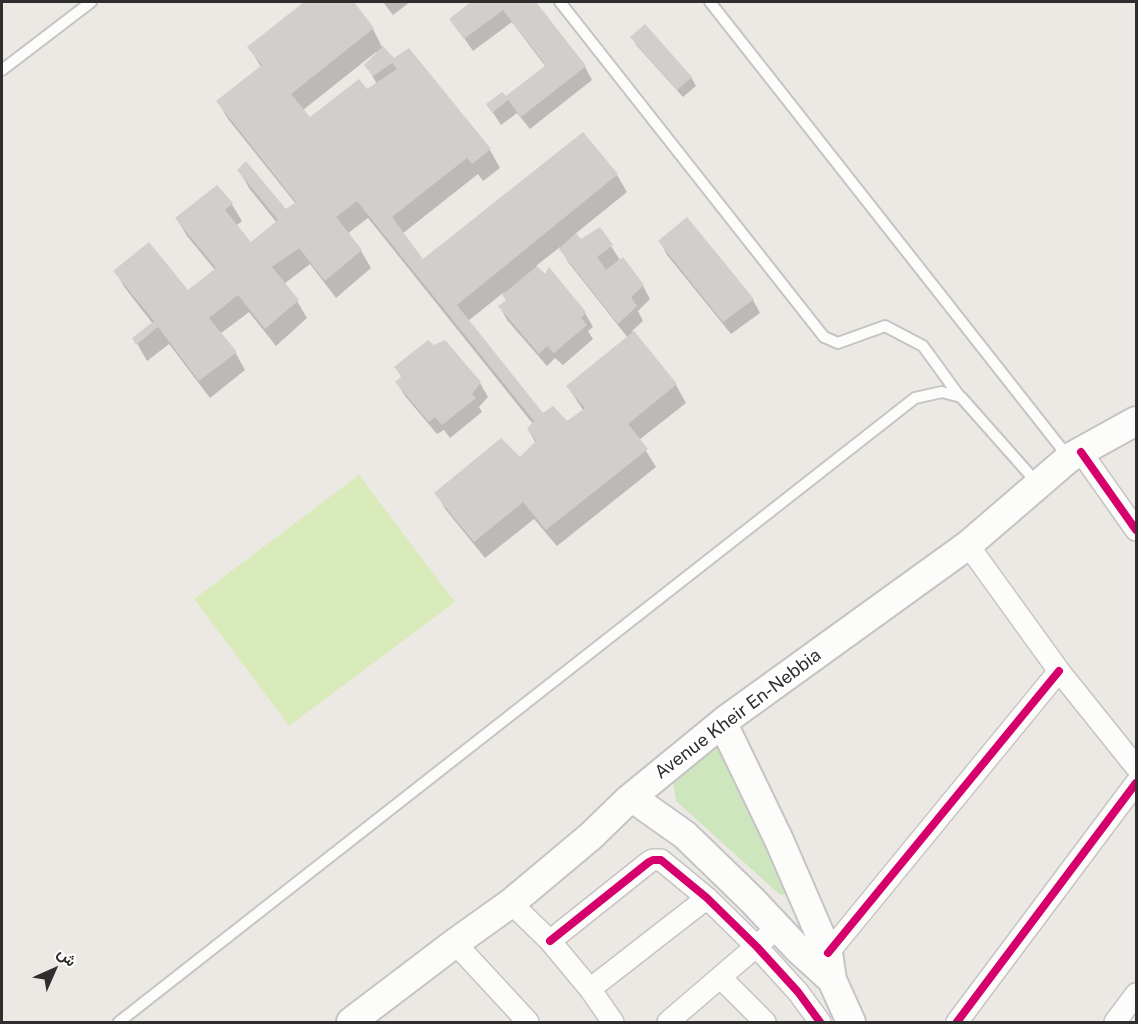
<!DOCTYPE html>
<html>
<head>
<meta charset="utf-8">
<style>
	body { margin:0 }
	#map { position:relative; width:1138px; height:1024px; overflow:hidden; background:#ece8e4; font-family:"Public Sans",Vazirmatn,sans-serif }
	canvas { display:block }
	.frame { position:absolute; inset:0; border:3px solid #2e2e2e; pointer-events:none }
	.north { position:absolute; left:24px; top:940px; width:60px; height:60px; -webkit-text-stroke:4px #fff; paint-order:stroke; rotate:45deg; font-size:16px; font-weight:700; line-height:24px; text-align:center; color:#2e2e2e }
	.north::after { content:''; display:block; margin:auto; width:21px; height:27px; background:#2e2e2e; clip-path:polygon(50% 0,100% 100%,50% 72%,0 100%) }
</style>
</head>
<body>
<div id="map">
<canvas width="1138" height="1024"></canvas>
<div class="frame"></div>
<div class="north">ش</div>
</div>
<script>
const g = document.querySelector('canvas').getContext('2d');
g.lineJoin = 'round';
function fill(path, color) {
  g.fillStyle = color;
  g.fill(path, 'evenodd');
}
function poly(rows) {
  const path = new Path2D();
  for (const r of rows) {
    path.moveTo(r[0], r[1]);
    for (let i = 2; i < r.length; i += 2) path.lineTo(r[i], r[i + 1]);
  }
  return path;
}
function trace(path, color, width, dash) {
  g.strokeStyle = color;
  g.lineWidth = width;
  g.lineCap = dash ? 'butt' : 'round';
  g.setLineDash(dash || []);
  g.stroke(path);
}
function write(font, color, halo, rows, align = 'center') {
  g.font = font + ' "Public Sans",sans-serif';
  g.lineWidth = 6;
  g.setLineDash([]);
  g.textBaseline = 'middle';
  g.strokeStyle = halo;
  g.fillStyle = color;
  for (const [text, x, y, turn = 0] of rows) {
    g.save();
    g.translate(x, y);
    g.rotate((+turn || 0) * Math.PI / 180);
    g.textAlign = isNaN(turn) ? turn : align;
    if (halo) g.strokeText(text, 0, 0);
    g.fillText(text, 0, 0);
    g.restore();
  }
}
const green = poly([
	[720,739,789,895,779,894,676,801,672,775]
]);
const pitch = poly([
	[359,475,455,602,289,726,194,599]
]);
const shadow = poly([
	[306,2,352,2,373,29,382,47,394,60,409,50,490,150,500,168,483,181,478,174,402,234,422,261,617,175,627,192,575,234,581,241,600,229,620,260,643,286,650,299,638,311,643,321,632,331,676,385,686,403,639,440,656,467,557,546,534,519,485,558,446,510,436,493,519,459,536,444,528,429,533,424,368,218,347,234,361,251,371,268,336,298,310,264,284,284,297,301,307,318,276,346,249,312,220,334,235,352,245,370,210,398,169,344,147,361,134,338,153,324,125,288,115,271,188,292,215,270,187,236,177,219,231,203,242,221,236,226,251,244,277,223,249,188,239,170,285,211,296,204,228,119,218,102,261,67,249,47],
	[376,52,378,53,366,65,377,84,310,119,303,110],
	[560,247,568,262,628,338,568,387,583,410,566,423,542,416,468,321,503,293,508,301,500,307,507,320,547,366,555,358,563,365,593,339,588,331,593,327,585,313,550,269,545,277,536,266],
	[383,2,410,2,393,15],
	[474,2,534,2,585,67,592,80,530,129,517,113,501,125,488,105,505,98,546,67,512,22,473,51,451,19],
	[632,37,691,77,696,86,683,97,637,46],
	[660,241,753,300,760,313,731,334,667,255],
	[444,341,480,383,488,397,479,407,482,412,450,438,444,430,437,434,405,396,397,383,402,378,396,368]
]);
const building = poly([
	[304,2,354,2,374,28,291,94,310,117,359,79,367,89,397,69,392,63,373,76,364,65,383,46,394,58,409,48,491,149,472,164,467,158,392,217,423,259,583,132,618,174,457,305,543,413,553,406,567,421,585,408,566,386,634,331,677,384,628,424,648,449,546,530,523,502,474,542,434,493,501,438,520,457,536,441,527,429,534,421,357,201,336,217,362,250,325,281,299,248,272,267,299,300,265,329,238,295,209,318,237,352,199,381,158,327,136,345,132,338,154,321,113,271,149,242,188,290,216,268,175,218,217,185,233,203,225,210,251,242,278,220,237,170,246,161,286,209,296,202,216,101,262,65,247,47],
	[471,2,536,2,586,66,521,117,508,100,492,113,486,104,502,92,506,96,546,65,503,10,464,39,449,19],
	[645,24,692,77,677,90,630,37],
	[687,217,754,299,723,322,658,241],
	[600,227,613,245,597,257,606,270,623,257,644,285,631,297,637,306,618,324,559,249,576,233,581,239],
	[537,266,545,274,549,267,586,312,581,318,587,325,554,353,547,346,539,354,498,306,506,300,502,295],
	[428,340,434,345,445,340,481,382,472,394,476,398,442,425,435,417,429,422,395,382,402,376,394,367]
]);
const lane = poly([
	[560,2,824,337,838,343,885,326,923,346,960,397],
	[710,2,1069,458],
	[2,70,91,2],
	[119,1022,915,398,942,392,961,397,1038,484]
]);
const street = poly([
	[1081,452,1136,530],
	[968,545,1059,671,1136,767],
	[511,903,550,941,590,989,613,1022],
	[550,941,649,862,653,860,661,860,707,898,757,947,798,992,820,1022],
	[455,943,528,1022],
	[828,953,1059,671],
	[721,978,765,1022],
	[590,989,707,898],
	[668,1022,767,937],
	[957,1022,1136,783],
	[1115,1022,1136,994]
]);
const secondary = poly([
	[727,719,725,728,779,840,828,953,832,980,851,1022],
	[628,800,634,799,685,835,752,900,798,949,832,980],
	[351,1022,455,943,511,903,591,836,628,800,727,719,968,545,1069,458,1136,421]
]);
const cycleway = poly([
	[1081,452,1136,530],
	[550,941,649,862,653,860,661,860,707,898,757,947,798,992,820,1022],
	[828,953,1059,671],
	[957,1022,1136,783]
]);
const streetNames = [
	["Avenue Kheir En-Nebbia",738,714,-37]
];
fill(green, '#cee6be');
fill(pitch, '#d9eabb');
fill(shadow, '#0003');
fill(building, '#d1cecb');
trace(lane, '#c5c4c5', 14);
trace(street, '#c5c4c5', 24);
trace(secondary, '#c5c4c5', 32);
trace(lane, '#fcfcfb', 10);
trace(street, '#fcfcfb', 21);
trace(secondary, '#fcfcfb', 28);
trace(cycleway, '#d6006c', 8);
write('18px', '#2e2e2e', '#fff', streetNames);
</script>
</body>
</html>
